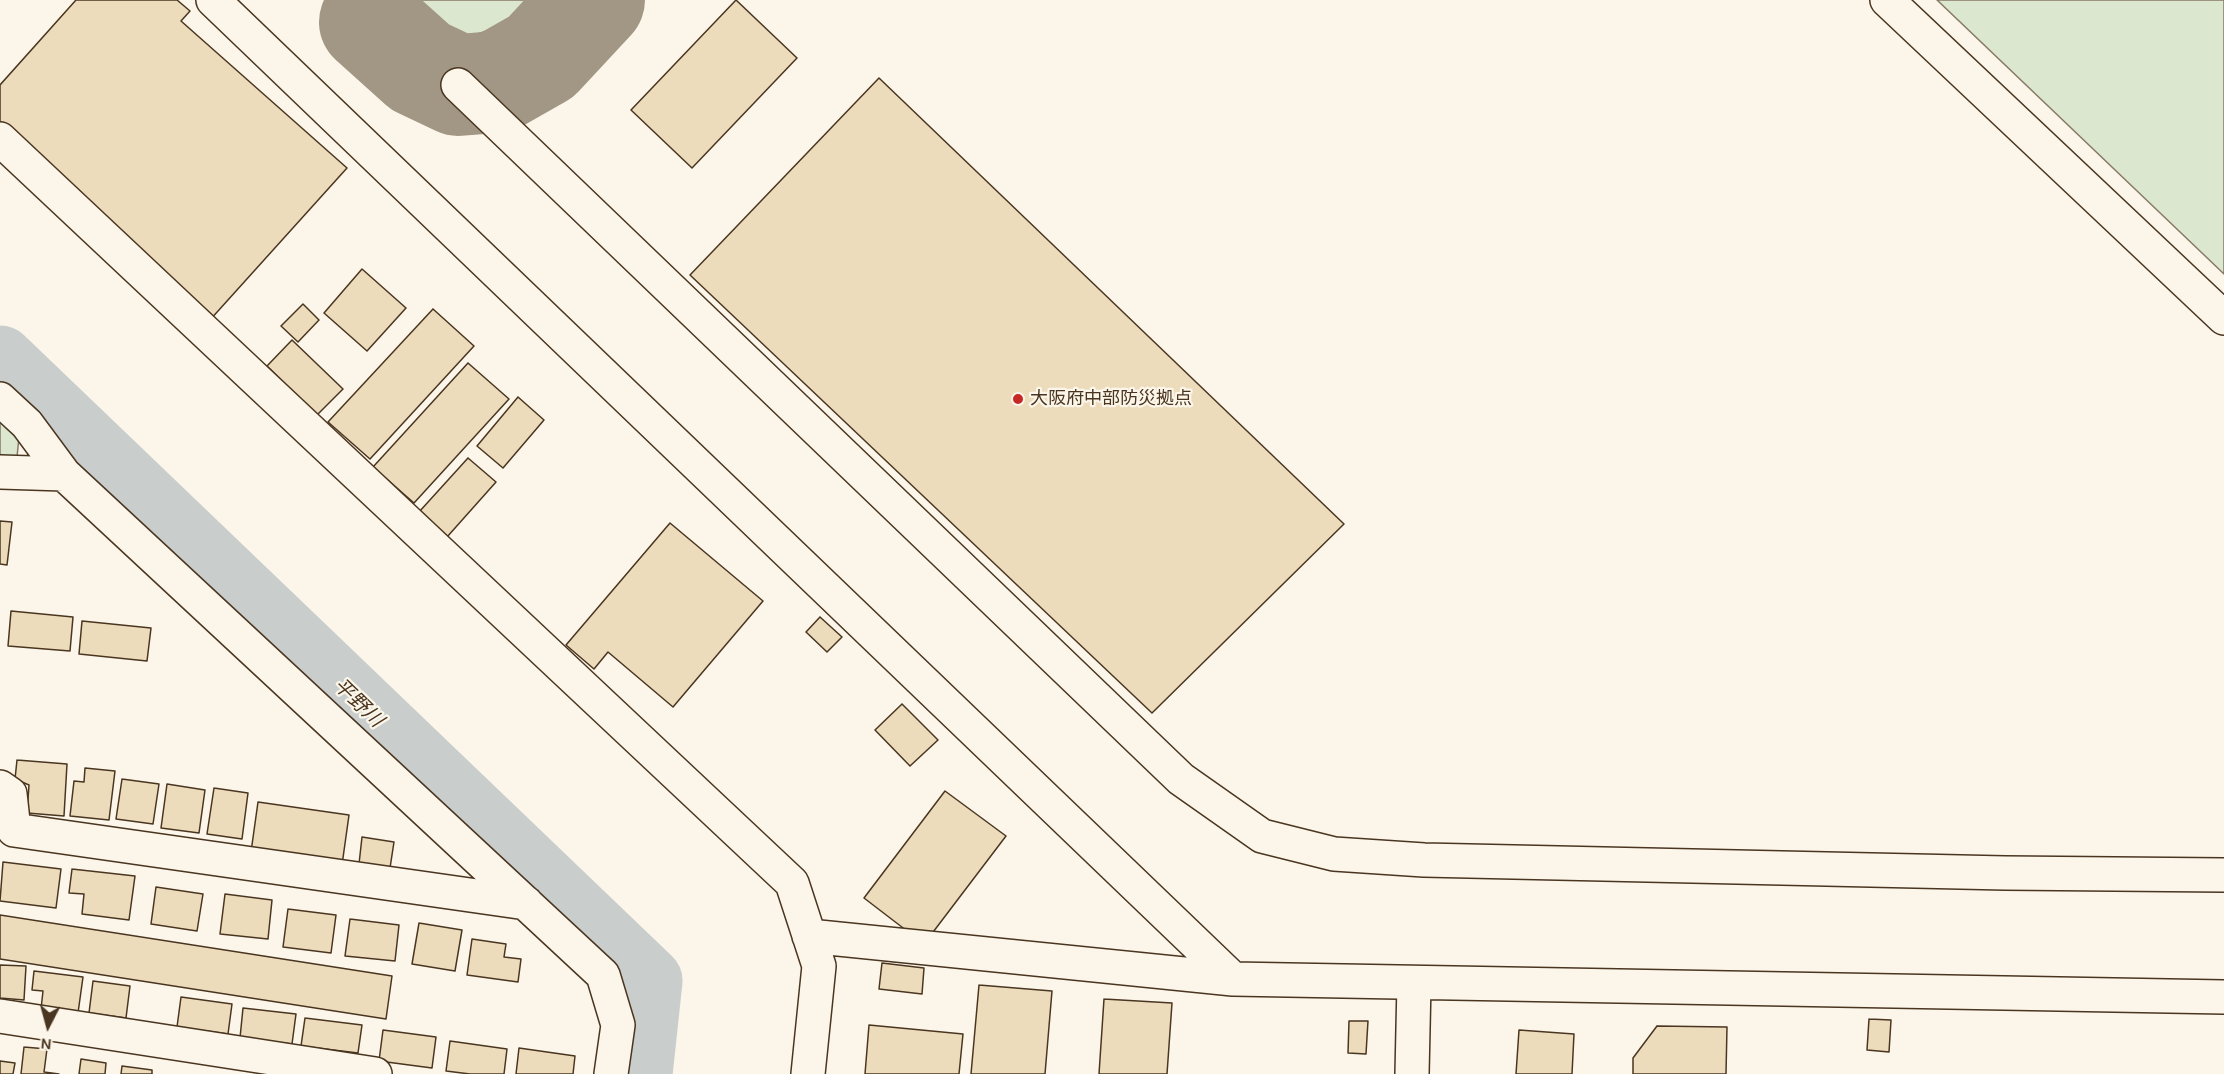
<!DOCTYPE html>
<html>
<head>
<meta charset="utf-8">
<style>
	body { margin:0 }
	#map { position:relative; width:2224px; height:1074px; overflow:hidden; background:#fbf6e9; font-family:Karla,sans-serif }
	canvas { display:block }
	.north { position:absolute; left:18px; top:996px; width:60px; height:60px; -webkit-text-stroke:4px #fbf6e9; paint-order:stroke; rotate:186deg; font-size:16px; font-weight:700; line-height:24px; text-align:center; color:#4a3520 }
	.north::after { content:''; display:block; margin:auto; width:21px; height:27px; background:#4a3520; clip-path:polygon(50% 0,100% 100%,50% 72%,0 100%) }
</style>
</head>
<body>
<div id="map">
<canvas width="2224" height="1074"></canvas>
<div class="north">N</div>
</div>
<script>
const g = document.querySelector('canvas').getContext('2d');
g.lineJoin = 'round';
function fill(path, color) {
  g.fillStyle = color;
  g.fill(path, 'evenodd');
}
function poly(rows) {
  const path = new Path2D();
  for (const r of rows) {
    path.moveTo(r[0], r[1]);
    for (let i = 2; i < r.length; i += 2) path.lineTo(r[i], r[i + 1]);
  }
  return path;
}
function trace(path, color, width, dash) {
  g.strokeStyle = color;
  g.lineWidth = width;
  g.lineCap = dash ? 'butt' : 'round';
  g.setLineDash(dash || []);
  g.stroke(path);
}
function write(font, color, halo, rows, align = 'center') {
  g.font = font + ' Karla,"Noto Sans JP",sans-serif';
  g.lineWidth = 4.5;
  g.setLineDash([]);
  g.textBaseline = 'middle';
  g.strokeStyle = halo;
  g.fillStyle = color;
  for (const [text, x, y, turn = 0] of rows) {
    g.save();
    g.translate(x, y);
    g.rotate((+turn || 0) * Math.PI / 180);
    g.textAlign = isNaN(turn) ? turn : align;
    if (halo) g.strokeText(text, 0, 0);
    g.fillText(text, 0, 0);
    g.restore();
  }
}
const green = poly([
	[412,0,530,0,506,25,471,36,442,30,412,0],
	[1937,0,2224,0,2224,274,1937,0],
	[0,418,19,437,17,457,0,455,0,418]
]);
const river = poly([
	[0,360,648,981,638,1074]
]);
const taxiway = poly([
	[370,22,420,67,458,85,497,82,541,57,594,0]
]);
const building = poly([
	[76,0,177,0,190,11,181,21,347,168,209,321,0,136,0,85,76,0],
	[736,0,797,58,692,168,631,110,736,0],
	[879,78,1344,524,1152,713,690,275,879,78],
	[362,269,406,308,367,351,324,313,362,269],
	[303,304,319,320,298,342,281,326,303,304],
	[433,309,474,346,370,459,328,422,433,309],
	[292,340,343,389,317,415,267,366,292,340],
	[468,363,509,399,414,503,373,467,468,363],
	[518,397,544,420,503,468,477,446,518,397],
	[468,458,496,482,447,537,419,512,468,458],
	[0,521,12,522,7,565,0,564,0,521],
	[670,523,763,601,673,707,608,652,594,669,566,645,670,523],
	[11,611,73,617,70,651,8,646,11,611],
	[820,617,842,637,827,652,806,632,820,617],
	[82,621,151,628,147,661,79,654,82,621],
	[902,704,938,740,910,766,875,730,902,704],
	[17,760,67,764,64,816,27,813,29,785,15,779,17,760],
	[85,768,115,771,109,820,70,816,74,781,84,782,85,768],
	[122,779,159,784,153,824,116,819,122,779],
	[167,784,205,790,199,833,161,828,167,784],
	[214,788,248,793,242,839,207,834,214,788],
	[945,791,1006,836,924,944,864,898,945,791],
	[258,802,349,815,342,865,251,852,258,802],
	[362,837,394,842,390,868,359,864,362,837],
	[3,862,61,869,56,908,0,901,3,862],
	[72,869,135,876,129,920,82,914,84,894,69,893,72,869],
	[156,887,203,894,197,931,151,924,156,887],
	[225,894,272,900,268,939,220,934,225,894],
	[288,909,336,915,331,953,283,947,288,909],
	[0,915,392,976,386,1019,0,959,0,915],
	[350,919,399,925,395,961,345,956,350,919],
	[419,923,462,930,455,971,412,964,419,923],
	[472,939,506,944,504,957,521,959,518,982,467,975,472,939],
	[882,963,924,968,922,994,879,989,882,963],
	[0,965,26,966,24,1000,0,998,0,965],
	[34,971,83,977,78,1013,41,1009,43,991,32,990,34,971],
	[93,981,130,986,126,1018,89,1013,93,981],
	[979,985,1052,991,1045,1074,971,1074,979,985],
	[181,997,232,1004,228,1034,177,1027,181,997],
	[1104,999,1172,1003,1167,1074,1099,1074,1104,999],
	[243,1008,296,1014,292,1044,240,1038,243,1008],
	[305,1018,362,1025,358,1053,301,1046,305,1018],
	[1869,1019,1891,1020,1889,1052,1867,1050,1869,1019],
	[1349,1021,1368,1021,1366,1054,1348,1053,1349,1021],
	[869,1025,963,1034,959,1074,865,1074,869,1025],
	[1657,1026,1727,1027,1726,1074,1633,1074,1633,1058,1657,1026],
	[383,1030,436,1037,432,1068,379,1061,383,1030],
	[1519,1030,1574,1034,1572,1074,1516,1074,1519,1030],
	[450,1041,507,1049,504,1074,470,1074,446,1071,450,1041],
	[24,1047,47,1049,44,1072,59,1074,21,1074,24,1047],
	[519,1048,575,1056,573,1074,516,1074,519,1048],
	[81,1059,106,1063,105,1074,79,1074,81,1059],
	[0,1061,15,1063,13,1074,0,1074,0,1061],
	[122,1066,152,1070,152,1074,121,1074,122,1066]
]);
const minor = poly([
	[213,0,1233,979,2224,997],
	[1887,0,2224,318],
	[458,85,1181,779,1262,836,1334,854,1424,860,2005,873,2224,875],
	[0,139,792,883,819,966,808,1074],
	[0,399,27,424,64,474,603,975,618,1025,611,1074],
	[0,472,64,474],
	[0,787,10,794,14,830,526,903],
	[809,936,1233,979],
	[0,1016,375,1074],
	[1412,1074,1414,983]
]);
const markers = [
	[1018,399,6,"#c62828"]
];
const poiNames = [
	["大阪府中部防災拠点",1030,399]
];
const waterNames = [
	["平野川",358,703,44]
];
fill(green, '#dce7d0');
trace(green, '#887966', 1.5);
trace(river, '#c9cecd', 69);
trace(taxiway, '#a29684', 102);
fill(building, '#ecdcbc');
trace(building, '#4a3520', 1.5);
trace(minor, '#4a3520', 36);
trace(minor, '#fbf6e9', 33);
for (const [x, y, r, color] of markers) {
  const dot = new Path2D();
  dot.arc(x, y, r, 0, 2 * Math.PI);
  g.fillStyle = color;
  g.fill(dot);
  trace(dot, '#fbf6e9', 2);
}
write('18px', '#4a3520', '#fbf6e9', poiNames, 'left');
write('italic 20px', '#4a3520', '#fbf6e9', waterNames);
</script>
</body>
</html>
